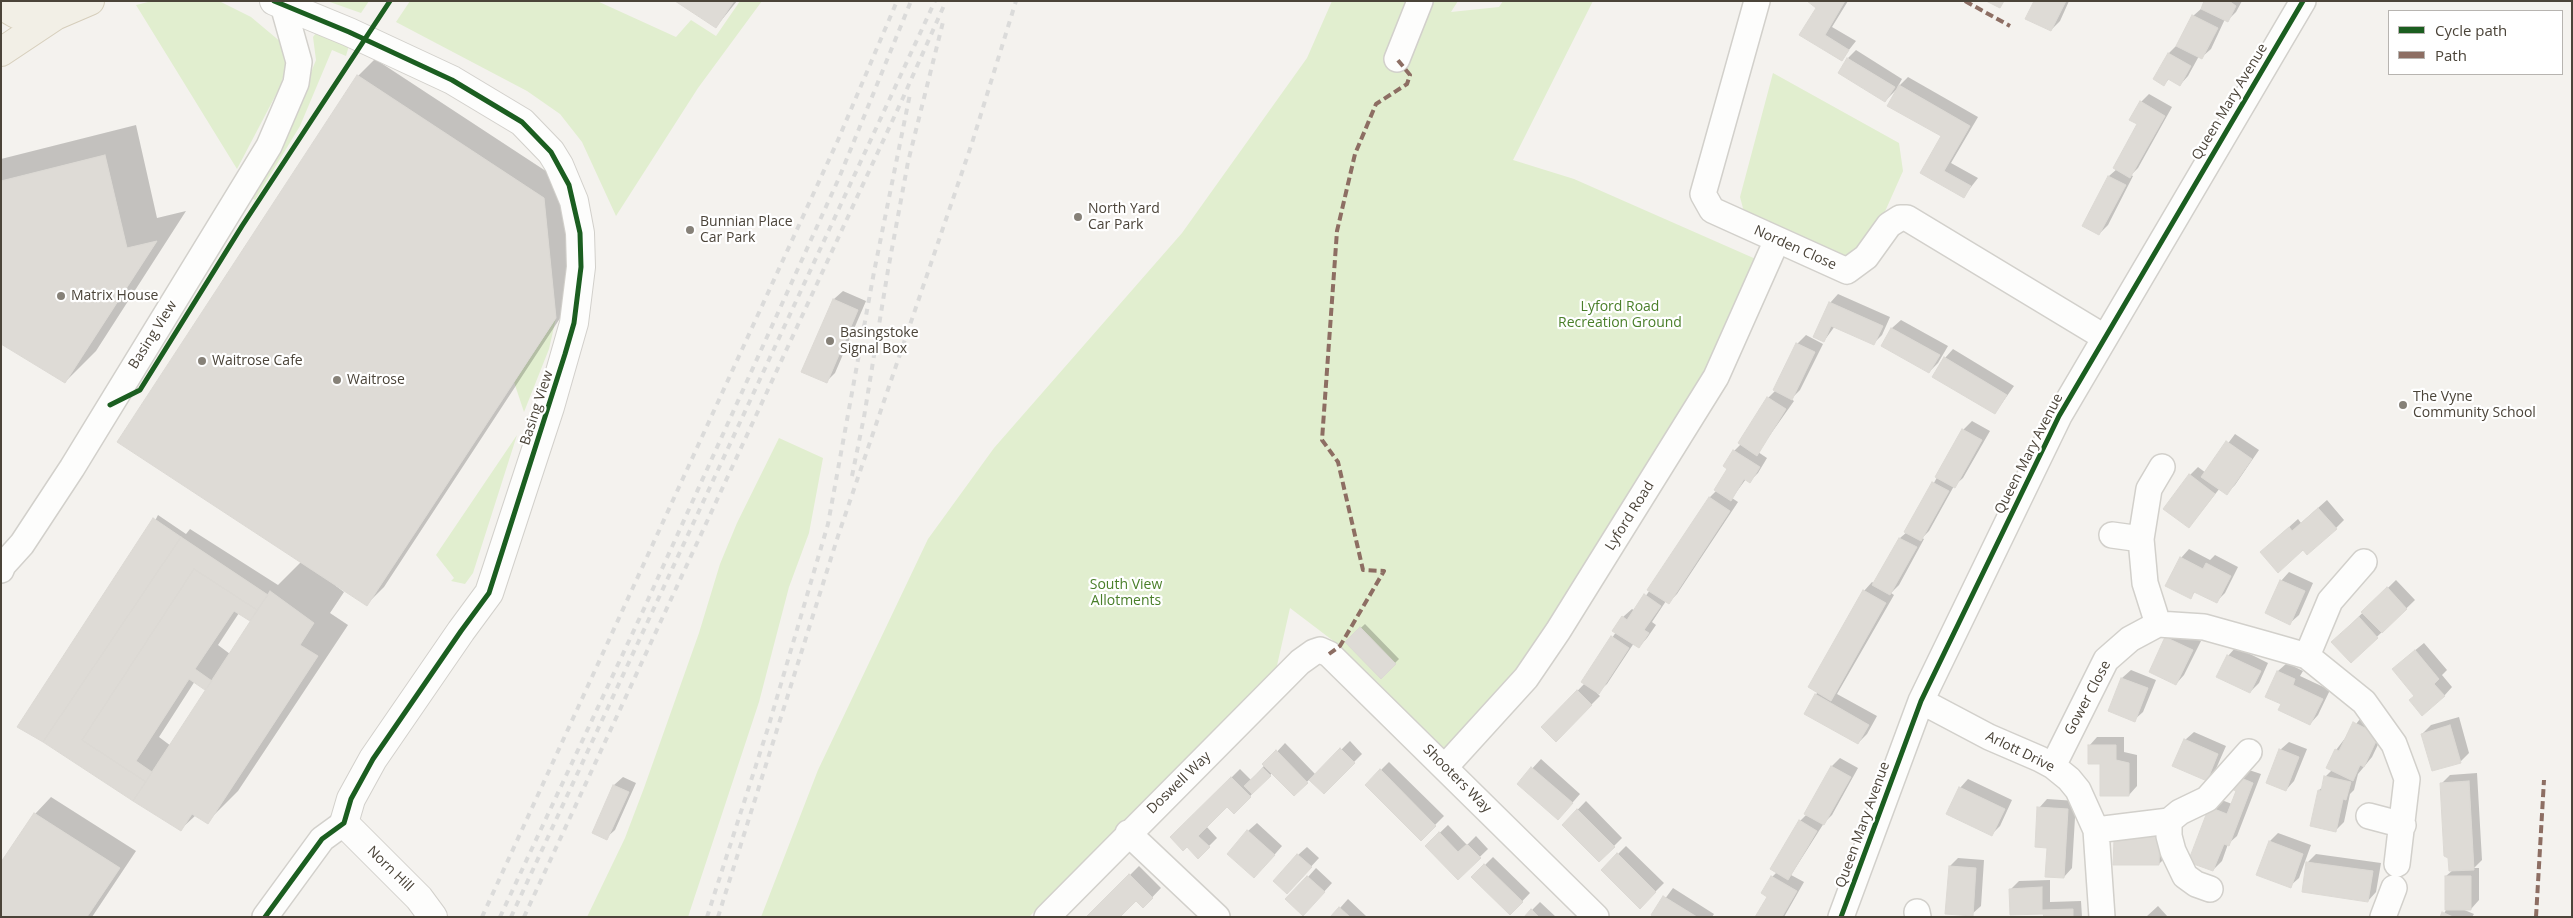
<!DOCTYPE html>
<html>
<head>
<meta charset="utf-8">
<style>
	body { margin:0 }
	#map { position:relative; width:2573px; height:918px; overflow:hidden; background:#f4f2ee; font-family:"Open Sans",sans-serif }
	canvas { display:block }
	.frame { position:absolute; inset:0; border:2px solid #4b4439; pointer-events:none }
	.legend { position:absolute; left:2388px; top:10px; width:175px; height:65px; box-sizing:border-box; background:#fff; border:1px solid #b7b4b0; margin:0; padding:6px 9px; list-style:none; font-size:15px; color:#4b4439 }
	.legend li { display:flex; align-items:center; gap:10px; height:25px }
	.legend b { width:25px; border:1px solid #b7b4b0 }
</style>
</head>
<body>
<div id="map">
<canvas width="2573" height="918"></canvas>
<div class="frame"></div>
<ul class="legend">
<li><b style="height:6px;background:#1b5e20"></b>Cycle path</li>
<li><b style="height:6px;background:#8d6e63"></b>Path</li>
</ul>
</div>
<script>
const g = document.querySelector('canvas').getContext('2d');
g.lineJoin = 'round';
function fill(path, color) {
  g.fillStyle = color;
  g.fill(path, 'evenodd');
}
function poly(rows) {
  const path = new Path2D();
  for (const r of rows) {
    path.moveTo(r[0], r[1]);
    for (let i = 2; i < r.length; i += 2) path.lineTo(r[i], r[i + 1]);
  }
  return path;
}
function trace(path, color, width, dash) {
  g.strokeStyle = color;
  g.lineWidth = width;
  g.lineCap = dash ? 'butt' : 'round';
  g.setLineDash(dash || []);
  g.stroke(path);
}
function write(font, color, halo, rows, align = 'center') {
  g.font = font + ' "Open Sans",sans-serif';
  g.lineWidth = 4.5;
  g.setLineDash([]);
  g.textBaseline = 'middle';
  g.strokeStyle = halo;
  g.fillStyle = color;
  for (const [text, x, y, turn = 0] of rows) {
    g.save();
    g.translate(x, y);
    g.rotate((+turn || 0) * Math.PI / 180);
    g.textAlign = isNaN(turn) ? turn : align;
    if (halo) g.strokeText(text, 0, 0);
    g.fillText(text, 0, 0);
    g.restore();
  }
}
const green = poly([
	[152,1,219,1,251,17,282,43,287,62,281,85,237,169,136,5],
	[327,1,369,1,361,13],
	[410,1,597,1,676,37,691,20,716,36,740,1,762,1,698,88,616,216,582,142,560,114,527,91,396,22],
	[1332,1,1458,1,1451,12,1499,7,1503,1,1593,1,1513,160,1574,179,1758,260,1737,317,1651,469,1530,660,1453,757,1340,646,1290,608,1276,670,1029,917,761,917,818,770,928,539,994,448,1182,233,1307,58],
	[316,33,350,42,346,56,332,50,300,126,255,200,252,198,265,177,286,134,316,60,313,37],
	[1773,73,1899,143,1903,171,1883,216,1857,255,1846,262,1744,212,1740,197],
	[556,318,549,349,524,412,514,382],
	[517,435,473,573,465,584,451,581,454,578,436,555],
	[779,438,823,458,809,533,789,587,759,702,688,917,587,917,625,838,644,788,699,633,720,564,737,523]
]);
const shadow = poly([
	[677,1,737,1,716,27],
	[1809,1,1848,1,1832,27,1856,41,1841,60,1801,35,1817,8],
	[2035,1,2069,1,2060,21,2051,30],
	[2205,1,2242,1,2236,12,2228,20,2225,19,2211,49,2202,57,2199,56,2188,76,2180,85,2169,79,2164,84,2169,53,2177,45,2193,16,2202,8],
	[1856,50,1902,79,1897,88,1908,77,1978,117,1951,163,1978,178,1964,196,1922,173,1942,136,1897,89,1885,101,1848,58],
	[375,59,561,181,572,300,384,587,367,604,337,584,336,586,344,592,330,613,348,625,238,791,207,822,196,815,181,829,44,741,158,515,186,534,190,529,278,585,302,561,358,76],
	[239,613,250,620,254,616,230,654,218,645],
	[195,681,209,685,171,746,159,737],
	[2149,94,2172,107,2138,168,2131,175,2133,176,2108,225,2099,234,2083,225,2109,176,2117,169,2139,124,2141,102],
	[136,125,157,218,186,211,96,351,65,382,1,343,1,159],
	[843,291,866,301,835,373,827,381,803,371,834,299],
	[1838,294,1890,317,1882,335,1874,343,1835,326,1824,341,1830,303],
	[1901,320,1948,346,1938,363,1929,372,1882,346,1892,328],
	[1806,335,1823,344,1800,390,1791,399,1794,401,1758,452,1767,458,1758,473,1750,481,1746,479,1732,498,1738,502,1677,594,1668,603,1666,601,1652,622,1656,625,1647,638,1639,647,1634,643,1607,684,1597,693,1600,696,1556,740,1543,727,1585,683,1583,682,1616,632,1623,617,1632,609,1635,611,1650,590,1710,497,1716,491,1729,468,1734,451,1741,444,1768,398,1776,390,1797,344],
	[1953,349,2014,386,1995,413,1945,358],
	[1972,421,1990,431,1963,478,1954,486,1929,531,1922,538,1924,539,1899,585,1891,593,1894,595,1837,694,1877,716,1867,734,1858,743,1816,695,1864,591,1872,582,1875,584,1900,538,1907,532,1963,430],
	[2235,434,2259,450,2235,485,2227,493,2220,488,2189,527,2190,475,2198,467,2206,473],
	[2327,500,2344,520,2336,528,2303,548,2270,544,2298,519,2301,523],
	[2189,549,2210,560,2215,555,2238,567,2225,593,2217,601,2196,591,2190,597,2181,558],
	[2289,572,2313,583,2299,615,2290,623,2281,581],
	[2396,580,2415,600,2351,662,2341,634],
	[1365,624,1399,659,1381,677,1346,642],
	[2175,629,2201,641,2184,675,2176,684,2150,671,2166,638],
	[2424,643,2447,670,2442,675,2452,687,2444,696,2415,695,2402,661],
	[2236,647,2268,663,2259,683,2250,692,2228,656],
	[2287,663,2303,671,2300,676,2330,690,2318,715,2310,724,2283,704,2266,696,2278,671],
	[2131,670,2156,680,2143,712,2134,720,2110,710,2122,678],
	[2363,715,2387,726,2372,757,2358,774,2354,790,2350,794,2344,822,2335,831,2319,790,2323,787,2325,777,2332,770,2336,750],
	[2459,717,2469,753,2460,762,2422,734,2431,725],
	[2194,732,2226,746,2215,771,2206,779,2185,740],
	[2097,737,2124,737,2124,752,2137,755,2137,786,2129,795,2089,746],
	[1350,741,1362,754,1324,792,1310,779,1294,794,1273,772,1234,813,1227,805,1206,826,1217,838,1198,857,1187,845,1172,837,1240,769,1251,780,1285,743,1316,775],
	[2289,742,2307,749,2294,781,2286,790,2280,750],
	[1840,758,1858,768,1832,815,1824,823,1791,875,1804,882,1784,917,1757,917,1769,896,1772,877,1777,872,1772,868,1800,821,1807,814,1832,766],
	[1541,759,1580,794,1566,810,1518,784],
	[1389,762,1444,816,1421,839,1366,785],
	[2243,768,2261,774,2237,836,2228,844,2222,861,2213,870,2190,861,2219,799,2232,804],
	[2477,773,2482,860,2474,868,2479,868,2479,900,2471,909,2462,909,2474,914,2472,917,2442,917,2446,910,2446,876,2453,870,2441,784,2450,775],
	[623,777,636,783,615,830,606,838,593,833,614,785],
	[1968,779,2012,800,2000,826,1992,834,1960,788],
	[51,797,136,851,92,917,1,917,35,814],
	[2047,799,2076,801,2072,868,2064,877,2048,847,2039,808],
	[1586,801,1622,838,1599,861,1563,825],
	[1257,823,1282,846,1263,868,1248,831],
	[1448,825,1467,845,1476,836,1488,849,1458,878,1426,846],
	[2141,826,2167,856,2159,864,2115,864,2123,831],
	[2278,833,2311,845,2299,878,2290,886,2270,841],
	[1626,846,1664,883,1640,907,1602,870],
	[1307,847,1319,858,1295,884,1298,855],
	[2316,854,2381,863,2376,892,2368,901,2308,862],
	[1493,857,1530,893,1510,914,1473,877],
	[1958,858,1984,860,1981,906,1972,914,1950,866],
	[1139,866,1161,888,1143,907,1136,899,1088,917],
	[1316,868,1332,883,1311,906,1308,877],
	[2050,880,2050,902,2081,901,2082,917,2045,917,2045,913,2011,889,2019,881],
	[1673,888,1714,914,1712,917,1657,917,1653,915],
	[1348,899,1367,917,1332,917],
	[1540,902,1556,917,1525,917],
	[2158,906,2168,917,2146,917]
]);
const building = poly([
	[675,1,734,1,716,28,675,1],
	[1807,1,1845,1,1825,35,1849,50,1842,61,1799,35,1816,8,1807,1],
	[1986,1,2004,1,2000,8,1986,1],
	[2034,1,2066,1,2051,31,2025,19,2034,1],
	[2204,1,2229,1,2236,6,2228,22,2201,9,2204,1],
	[2192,15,2218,28,2202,59,2176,46,2192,15],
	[2168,53,2191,66,2180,86,2168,79,2164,86,2153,79,2168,53],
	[1847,58,1895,87,1885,102,1838,73,1847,58],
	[357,75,544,198,556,318,367,606,117,442,357,75],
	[1899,85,1970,126,1944,171,1971,186,1964,198,1920,173,1941,136,1887,106,1899,85],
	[2140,101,2165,116,2130,178,2113,168,2137,124,2129,120,2140,101],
	[105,155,127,248,157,241,65,383,1,344,1,181,105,155],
	[2108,176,2126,185,2099,235,2082,226,2108,176],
	[833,299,858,310,827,383,801,372,833,299],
	[1829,302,1883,326,1874,345,1831,326,1824,342,1813,337,1829,302],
	[1891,328,1940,355,1929,373,1881,346,1891,328],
	[1796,343,1815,352,1792,400,1773,390,1796,343],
	[1944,357,2007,395,1995,414,1932,377,1944,357],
	[1767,397,1786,409,1757,456,1738,443,1767,397],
	[1962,429,1982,440,1955,488,1935,477,1962,429],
	[2226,441,2252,459,2227,495,2201,477,2226,441],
	[1733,450,1760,467,1750,483,1744,479,1731,501,1714,490,1727,469,1723,466,1733,450],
	[2189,474,2215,494,2189,528,2163,509,2189,474],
	[1932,482,1949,491,1921,541,1904,532,1932,482],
	[1709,497,1730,511,1669,604,1647,590,1709,497],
	[2318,508,2337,529,2307,555,2303,550,2278,573,2260,552,2289,527,2292,531,2318,508],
	[153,518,181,537,43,742,17,727,153,518],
	[181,537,268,595,257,610,194,569,82,740,146,782,133,801,43,742,181,537],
	[1899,538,1917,547,1890,595,1872,585,1899,538],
	[2180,557,2203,569,2206,563,2231,576,2217,603,2194,592,2191,599,2165,586,2180,557],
	[194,569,257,610,250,621,234,611,195,669,212,681,205,690,189,679,136,761,152,772,146,782,82,740,194,569],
	[2280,580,2305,591,2290,625,2265,613,2280,580],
	[2387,587,2407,609,2382,633,2361,612,2387,587],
	[1863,590,1886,603,1831,701,1808,687,1863,590],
	[270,591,314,623,300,645,318,656,208,824,192,814,181,831,133,801,270,591],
	[1644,594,1661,606,1644,630,1649,633,1639,648,1612,631,1622,616,1627,620,1644,594],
	[2359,617,2378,638,2351,663,2331,642,2359,617],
	[1360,627,1396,664,1381,679,1345,642,1360,627],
	[1611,636,1629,648,1599,694,1581,682,1611,636],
	[2165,637,2193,650,2176,685,2149,672,2165,637],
	[2415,650,2439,679,2434,684,2445,696,2422,716,2409,700,2414,696,2392,669,2415,650],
	[2227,655,2261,671,2250,693,2216,677,2227,655],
	[2277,671,2295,679,2293,685,2323,699,2310,725,2278,710,2281,704,2265,697,2277,671],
	[2121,678,2148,688,2135,722,2108,711,2121,678],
	[1577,690,1592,705,1556,742,1541,727,1577,690],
	[1815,694,1869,725,1858,744,1804,714,1815,694],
	[2353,722,2379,735,2364,767,2360,765,2353,781,2326,768,2335,749,2339,751,2353,722],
	[2450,725,2461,763,2432,771,2421,734,2450,725],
	[2184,739,2218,754,2207,781,2172,766,2184,739],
	[2088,745,2116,745,2116,760,2129,763,2129,796,2100,796,2100,764,2088,764,2088,745],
	[1340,748,1355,763,1324,794,1309,780,1340,748],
	[2279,749,2299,757,2286,791,2266,783,2279,749],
	[1276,750,1308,783,1294,796,1262,764,1276,750],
	[1831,766,1851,777,1824,825,1804,814,1831,766],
	[1531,767,1573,803,1558,820,1517,784,1531,767],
	[1263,768,1271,776,1252,794,1244,786,1263,768],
	[1380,769,1436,826,1421,841,1365,785,1380,769],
	[2234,775,2253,783,2229,846,2224,844,2213,871,2188,862,2209,807,2227,814,2236,791,2229,788,2234,775],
	[2324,776,2351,782,2346,800,2343,799,2336,832,2310,826,2318,790,2321,791,2324,776],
	[1231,777,1251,797,1234,814,1227,807,1198,836,1210,847,1198,859,1187,847,1183,851,1170,837,1231,777],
	[2469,781,2474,870,2449,871,2448,858,2444,856,2440,783,2469,781],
	[613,785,629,792,607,840,592,833,613,785],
	[1959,787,2005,809,1992,836,1946,814,1959,787],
	[2037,807,2068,809,2064,878,2045,877,2047,848,2035,847,2037,807],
	[1577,809,1615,847,1599,862,1562,825,1577,809],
	[34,813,120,868,87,917,1,917,1,862,34,813],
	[1799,820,1817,831,1788,880,1770,869,1799,820],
	[1247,830,1275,855,1254,878,1227,854,1247,830],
	[1439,832,1458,852,1467,844,1481,858,1458,880,1425,846,1439,832],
	[2131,834,2160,834,2159,865,2113,865,2114,839,2131,839,2131,834],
	[2269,841,2303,854,2291,888,2256,875,2269,841],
	[1617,853,1656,892,1640,909,1601,870,1617,853],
	[1297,854,1312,867,1287,894,1273,881,1297,854],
	[2306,862,2373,871,2368,902,2302,892,2306,862],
	[1484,864,1523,902,1510,915,1471,877,1484,864],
	[1949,866,1976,868,1973,916,1945,914,1949,866],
	[1129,874,1153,898,1143,908,1136,901,1120,917,1086,917,1129,874],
	[1307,876,1325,892,1303,916,1285,899,1307,876],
	[1771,876,1797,891,1782,917,1755,917,1767,897,1761,893,1771,876],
	[2445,876,2471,876,2471,910,2445,910,2445,876],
	[2042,887,2042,910,2073,909,2073,917,2044,917,2043,914,2010,915,2009,889,2042,887],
	[1663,896,1697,917,1654,917,1651,915,1663,896],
	[1339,907,1350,917,1330,917,1339,907],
	[1531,909,1539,917,1524,917,1531,909],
	[2442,912,2453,917,2440,917,2442,912]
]);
const minor = poly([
	[1757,1,1703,194,1712,210,1847,271,1866,257,1889,225,1900,218,1907,218,2104,337],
	[1397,59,1420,1],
	[2112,535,2141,539],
	[1,570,3,565,22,544,72,468,269,146,296,83,299,62,283,5],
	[2158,624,2145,583,2141,539,2149,489,2162,467],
	[2307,656,2330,601,2364,562],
	[1921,701,1989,737,2040,759,2053,766,2069,779,2078,790,2096,830,2102,917],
	[2053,766,2106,660,2130,639,2158,624,2204,627,2265,644,2307,656,2364,702,2394,744,2407,779,2397,864],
	[1445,767,1526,678,1558,631,1716,377,1777,240],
	[2369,816,2403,825],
	[2096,830,2169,821],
	[1128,833,1217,917],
	[2210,889,2196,884,2185,876,2173,851,2169,836,2169,821,2180,812,2207,799,2249,752],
	[1917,912,1918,917],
	[265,917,322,839,344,823],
	[1047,917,1300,662,1314,652,1320,650,1329,654,1596,917],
	[1841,917,1921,701,2059,416,2303,1],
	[2383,917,2394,888]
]);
const tertiary = poly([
	[274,1,349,32,452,80,522,122,551,152,559,165,574,201,580,233,581,267,574,323,550,407,489,593,461,631,373,759,351,799,344,823,419,898,433,917]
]);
const primary = poly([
	[1,5,16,14,55,16,90,1],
	[1,52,55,16]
]);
const rail = poly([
	[852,476,864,417,888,270,908,162,943,22],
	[482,917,838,140,897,1],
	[500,917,642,613,839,178,911,1],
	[511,917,935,1],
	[524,917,902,100,946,1],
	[707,917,768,728,828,524,874,272,910,94],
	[718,917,838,536,972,143,1016,1]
]);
const quiet = poly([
	[1965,1,2010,26],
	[1329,654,1340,646,1384,571,1363,570,1338,462,1322,440,1337,231,1355,154,1376,104,1407,84,1410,75,1397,59],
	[2536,917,2544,780]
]);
const cycleway = poly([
	[110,405,140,390,242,226,390,1],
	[265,917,322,839,344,823,351,799,373,759,461,631,489,593,565,354,574,323,581,267,580,233,569,185,551,152,522,122,452,80,349,32,274,1],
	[1841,917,1921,701,2059,416,2303,1]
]);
const markers = [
	[1078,217,5,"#868178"],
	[690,230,5,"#868178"],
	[61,296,5,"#868178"],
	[830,341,5,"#868178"],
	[202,361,5,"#868178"],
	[337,380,5,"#868178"],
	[2403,405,5,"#868178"]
];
const streetNames = [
	["Queen Mary Avenue",2230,102,-59],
	["Norden Close",1795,248,24],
	["Basing View",153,335,-58],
	["Basing View",537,408,-72],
	["Queen Mary Avenue",2029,454,-63],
	["Lyford Road",1630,516,-58],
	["Gower Close",2088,698,-62],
	["Arlott Drive",2020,752,26],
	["Shooters Way",1457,779,45],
	["Doswell Way",1179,783,-44],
	["Queen Mary Avenue",1863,825,-70],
	["Norn Hill",390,869,44]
];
const poiNames = [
	["North Yard",1088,209],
	["Car Park",1088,225],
	["Bunnian Place",700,222],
	["Car Park",700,238],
	["Matrix House",71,296],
	["Basingstoke",840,333],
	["Signal Box",840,349],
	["Waitrose Cafe",212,361],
	["Waitrose",347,380],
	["The Vyne",2413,397],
	["Community School",2413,413]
];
const parkNames = [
	["Lyford Road",1620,307],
	["Recreation Ground",1620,323],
	["South View",1126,585],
	["Allotments",1126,601]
];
fill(green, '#e1eecf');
fill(shadow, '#0003');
fill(building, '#dedbd6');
trace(building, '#dcd9d4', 1);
trace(minor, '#d2d0cb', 28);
trace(tertiary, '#d2d0cb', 30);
trace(primary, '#d6cebb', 30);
trace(minor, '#fdfdfc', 25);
trace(tertiary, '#fdfdfc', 28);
trace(primary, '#f2efe6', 28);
trace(rail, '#dbdbda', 4, [6, 6]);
trace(quiet, '#8d6e63', 4, [8, 4]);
trace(cycleway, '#1b5e20', 5);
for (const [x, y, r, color] of markers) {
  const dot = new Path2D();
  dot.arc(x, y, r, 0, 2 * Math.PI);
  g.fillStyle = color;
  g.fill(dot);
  trace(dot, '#fff', 2);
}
write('14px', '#4b4439', '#fff', streetNames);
write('14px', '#4b4439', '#fff', poiNames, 'left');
write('14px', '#4a7f2a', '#fff', parkNames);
</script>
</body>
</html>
